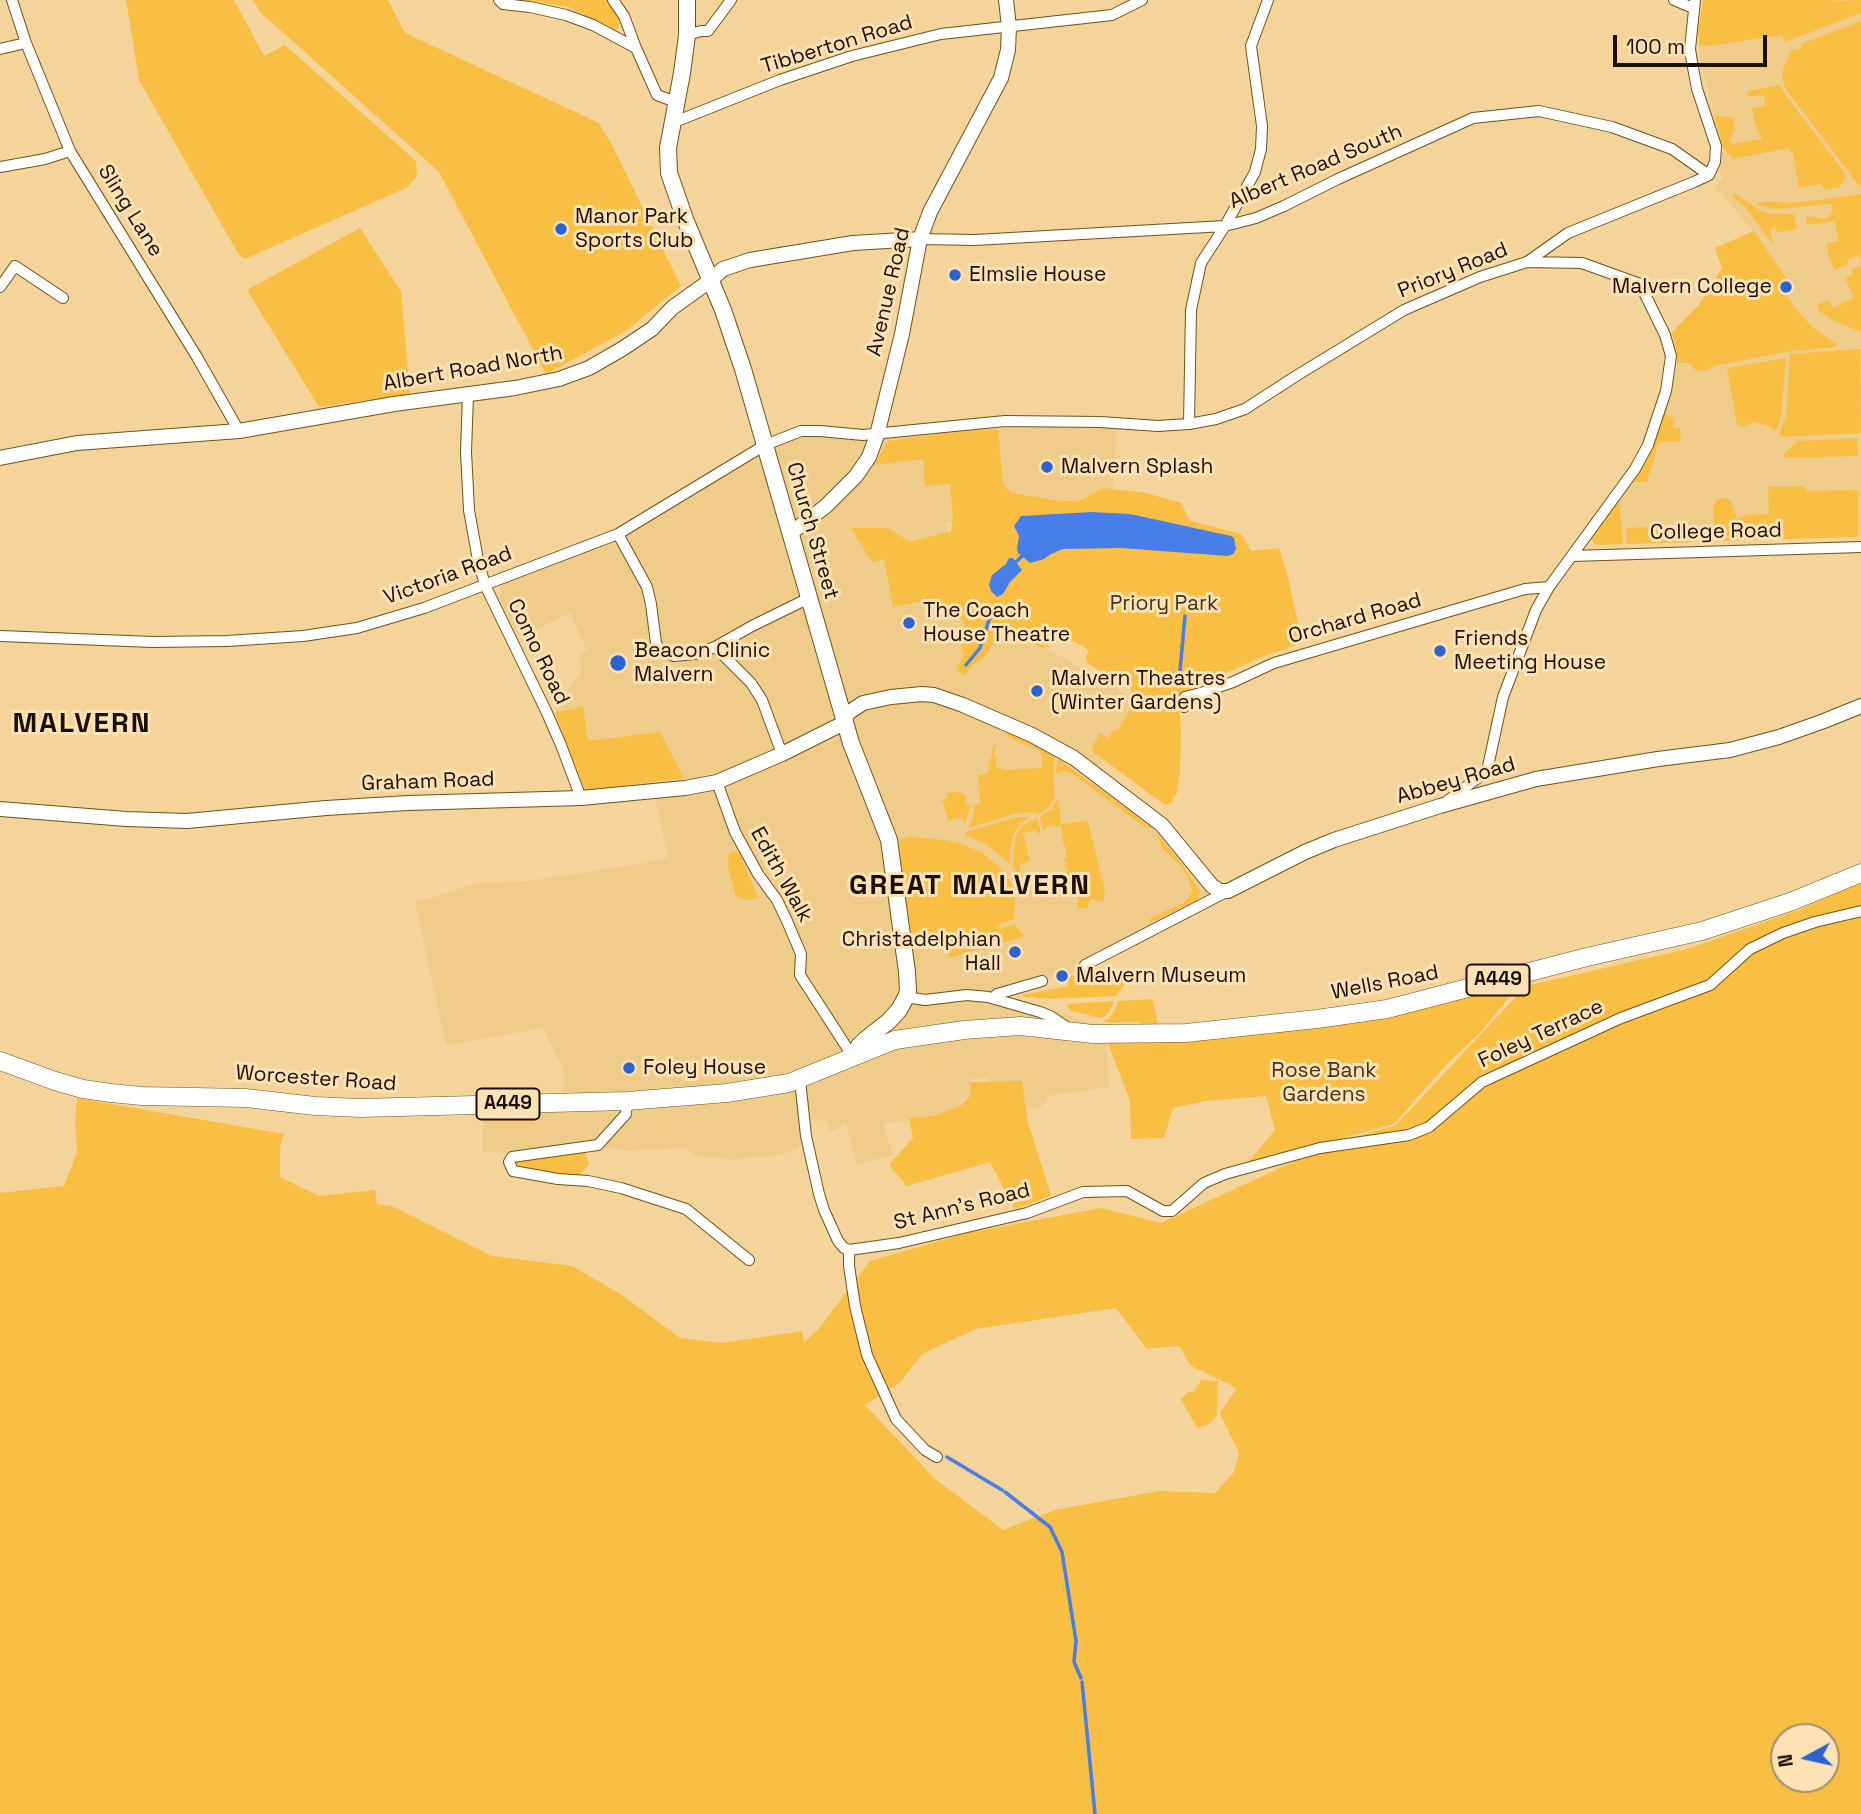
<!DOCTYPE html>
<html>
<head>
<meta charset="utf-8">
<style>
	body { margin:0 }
	#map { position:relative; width:1861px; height:1814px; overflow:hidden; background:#f4d49a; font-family:"Space Grotesk",sans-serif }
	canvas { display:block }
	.north { position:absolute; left:1770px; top:1723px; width:70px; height:70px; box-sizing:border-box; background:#fce2b4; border:2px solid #a28e6c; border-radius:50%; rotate:262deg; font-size:19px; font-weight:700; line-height:28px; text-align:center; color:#1b0f00 }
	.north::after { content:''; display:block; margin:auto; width:24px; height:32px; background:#2b63d0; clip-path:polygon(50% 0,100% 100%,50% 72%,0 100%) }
	.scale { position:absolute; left:1613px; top:35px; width:154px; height:32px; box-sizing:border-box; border:4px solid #1b0f00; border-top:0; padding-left:9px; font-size:21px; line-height:24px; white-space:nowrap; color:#1b0f00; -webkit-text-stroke:5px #fce2b4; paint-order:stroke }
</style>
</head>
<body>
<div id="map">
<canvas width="1861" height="1814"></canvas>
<div class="north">N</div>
<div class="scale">100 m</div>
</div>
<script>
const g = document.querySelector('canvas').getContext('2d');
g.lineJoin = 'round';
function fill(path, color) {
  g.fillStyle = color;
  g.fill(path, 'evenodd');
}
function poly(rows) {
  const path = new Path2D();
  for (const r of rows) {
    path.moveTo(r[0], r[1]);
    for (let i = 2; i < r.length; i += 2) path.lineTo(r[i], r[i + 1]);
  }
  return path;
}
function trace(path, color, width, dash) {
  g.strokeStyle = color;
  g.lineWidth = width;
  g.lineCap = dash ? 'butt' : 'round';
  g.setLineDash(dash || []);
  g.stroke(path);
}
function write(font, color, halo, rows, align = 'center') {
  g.font = font + ' "Space Grotesk",sans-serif';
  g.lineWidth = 6;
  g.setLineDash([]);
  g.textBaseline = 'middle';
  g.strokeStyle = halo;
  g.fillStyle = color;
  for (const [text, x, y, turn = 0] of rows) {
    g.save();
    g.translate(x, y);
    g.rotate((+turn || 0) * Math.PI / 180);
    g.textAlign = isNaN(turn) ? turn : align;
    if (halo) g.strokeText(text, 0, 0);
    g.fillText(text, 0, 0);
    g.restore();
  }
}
const built = poly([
	[1703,0,1861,0,1861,536,1596,545,1591,539,1640,466,1656,437,1670,399,1677,363,1676,348,1672,332,1698,306,1722,268,1715,248,1753,231,1722,194,1714,190,1723,177,1720,174,1723,148,1700,60,1698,30],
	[1062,427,1117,428,1112,497,959,525,947,521,945,523,950,535,896,607,919,603,919,599,961,605,966,616,964,632,1002,622,1137,701,1093,776,1153,821,1208,891,1208,901,1102,960,1068,974,1009,991,1012,999,1045,1007,1105,1028,1109,1087,1047,1096,1047,1101,1041,1105,1043,1107,1025,1109,1023,1083,989,1084,989,1078,971,1079,972,1097,960,1098,963,1107,935,1118,883,1123,893,1155,857,1164,846,1124,838,1128,838,1130,829,1131,828,1122,803,1117,803,1139,796,1150,768,1157,750,1157,735,1160,695,1156,687,1148,628,1151,600,1147,530,1153,483,1152,483,1111,562,1110,564,1077,562,1067,543,1028,446,1045,415,901,429,899,474,884,489,882,529,881,645,863,668,857,652,784,586,790,555,713,562,699,582,671,579,658,580,655,587,650,570,613,519,637,500,599,500,591,503,583,608,541,759,454,774,449,779,444,790,440,820,435,954,429]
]);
const green = poly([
	[126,0,234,0,264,56,285,45,416,161,417,175,408,187,245,259,239,255,139,80],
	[253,0,388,0,405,33,599,123,612,145,681,286,626,331,546,374,439,172,260,12],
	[524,0,607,0,622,19,616,32,569,7],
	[1703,0,1835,0,1835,1,1861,0,1861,13,1785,42,1782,35,1710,46,1699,45,1698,30],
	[1861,21,1861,188,1785,88,1782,73,1791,50,1802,48,1801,44],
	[1780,85,1784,93,1843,171,1845,176,1844,181,1839,187,1825,190,1821,184,1799,188,1793,153,1790,153,1789,148,1733,159,1723,148,1714,115,1733,118,1735,129,1729,141,1733,144,1762,139,1755,124,1752,108,1765,106,1764,95,1748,97,1747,91],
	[1735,194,1761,211,1771,214,1794,214,1797,229,1777,232,1776,227,1770,228,1773,245,1746,208,1732,196],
	[1861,194,1861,260,1858,255,1847,260,1848,264,1835,270,1828,254,1827,243,1838,241,1835,221,1807,225,1806,216,1826,219,1833,212,1831,204,1777,209,1756,205,1757,203,1772,201,1787,203,1821,200],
	[360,228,401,291,410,394,319,407,247,290],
	[1754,231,1793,288,1786,294,1795,308,1812,327,1837,344,1837,347,1785,352,1715,366,1706,370,1696,371,1690,363,1677,363,1676,348,1672,332,1698,306,1722,268,1715,248],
	[1861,265,1861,332,1832,320,1819,311,1817,305,1828,300,1833,308,1854,298,1845,278,1853,274,1852,270],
	[1860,349,1861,433,1781,437,1779,434,1786,416,1790,354],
	[1786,358,1781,416,1776,431,1769,426,1753,422,1744,427,1737,424,1727,368],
	[1664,414,1674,419,1673,428,1680,428,1681,441,1659,442,1647,482,1630,482,1656,437],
	[998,429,1003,484,1012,493,1060,501,1076,501,1082,500,1103,488,1146,493,1181,503,1190,521,1241,534,1251,551,1279,548,1288,577,1302,643,1262,657,1206,682,1192,687,1179,707,1181,729,1180,771,1177,793,1171,803,1165,805,1093,752,1092,747,1100,733,1108,738,1114,730,1117,731,1133,705,1129,697,1132,689,1088,664,1086,656,1089,650,1057,632,1053,639,1042,633,1039,640,1050,647,1049,648,1045,646,1043,649,1004,626,985,656,974,664,965,675,956,670,964,655,958,635,965,629,963,619,960,619,959,614,961,613,960,607,935,612,933,607,925,601,893,607,884,559,872,562,851,528,888,528,910,542,951,531,953,519,950,484,925,486,923,459,874,465,888,441,945,433],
	[1857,438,1858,456,1787,458,1783,455,1797,441],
	[1803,486,1808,491,1858,490,1858,537,1720,541,1721,536,1715,526,1713,515,1713,507,1717,499,1727,498,1731,502,1737,519,1747,515,1769,514,1768,487],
	[1619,498,1623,544,1596,545,1591,539,1592,535],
	[1650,527,1662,534,1685,530,1695,536,1698,542,1627,544,1626,528],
	[583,706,588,741,660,732,684,778,585,791,555,713],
	[1007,731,1040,747,1055,756,1053,767,1055,798,1049,807,1039,814,1034,812,1015,814,969,828,973,818,974,805,980,804,978,775,987,774,994,744,996,745,994,756,997,757,995,767,1006,770,1042,768,1042,758,1040,751,1008,737],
	[1058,759,1132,812,1152,829,1142,825,1073,774,1064,771,1056,774],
	[959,792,965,795,966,805,969,805,970,813,968,813,965,824,962,817,948,820,942,799,947,799,947,793],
	[1058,798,1061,824,1084,821,1088,822,1105,892,1104,901,1098,902,1094,899,1090,900,1088,907,1077,909,1079,899,1077,899,1076,895,1072,895,1067,870,1069,868,1066,868,1065,864,1068,863,1065,862,1064,859,1066,858,1066,855,1068,854,1066,854,1065,847,1067,846,1064,846,1062,838,1065,836,1062,836,1061,825,1054,827,1055,825,1046,827,1044,832,1040,817,1052,809],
	[1017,817,1030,817,1021,823,1014,833,1010,849,1010,863,1009,863,986,844,965,835,966,832],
	[1037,818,1041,833,1038,834,1036,829,1035,831,1033,831,1032,829,1031,832,1021,833,1024,835,1026,844,1024,845,1027,846,1028,854,1026,855,1029,856,1030,861,1019,865,1023,881,1013,867,1015,838,1022,826],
	[1157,834,1183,865,1200,892,1197,900,1148,924,1151,918,1183,903,1188,899,1192,891,1189,880,1182,867,1161,847],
	[911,837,945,840,962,844,981,852,996,864,1011,882,1015,898,1014,919,995,926,1001,929,1015,924,1020,932,1027,936,999,944,986,950,976,950,949,958,946,935,921,938,920,935,909,932,897,843,900,840],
	[734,851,740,854,758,898,746,900,736,896,728,866,729,854],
	[1861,882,1861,1814,0,1814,0,1193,64,1186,77,1152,75,1120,77,1098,284,1134,280,1146,280,1177,319,1196,375,1190,377,1204,392,1206,492,1256,572,1266,622,1295,680,1338,722,1343,802,1331,804,1342,818,1330,870,1261,967,1233,1101,1208,1161,1223,1330,1145,1396,1125,1526,986,1687,949,1799,910],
	[1116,1308,1147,1349,1179,1346,1191,1366,1237,1388,1220,1413,1239,1453,1234,1472,1215,1493,1159,1491,1055,1510,1003,1530,935,1479,865,1405,900,1383,922,1354,976,1329],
	[1784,1737,1826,1737,1826,1779,1784,1779],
	[1084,974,1086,979,1117,976,1122,978,1125,984,1116,996,1050,999,1025,997,1021,995,1068,986,1067,977],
	[1522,982,1478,1035,1446,1065,1394,1124,1247,1164,1275,1130,1266,1096,1205,1101,1173,1108,1164,1138,1131,1139,1130,1101,1107,1041],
	[1153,999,1158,1026,1140,1027,1139,1022,1112,1023,1102,1021,1108,1019,1113,1014,1118,1001],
	[1114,1001,1108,1014,1101,1018,1071,1011,1067,1006,1068,1004],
	[1022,1081,1028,1122,1051,1196,1015,1209,990,1162,907,1186,889,1165,913,1138,909,1118,934,1116,962,1105,971,1095,970,1082],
	[585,1153,589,1164,577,1178,516,1169,516,1158],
	[1201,1380,1218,1381,1217,1416,1209,1424,1197,1428,1181,1399,1188,1392,1194,1392]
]);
const water = poly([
	[1092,512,1130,514,1231,536,1234,538,1236,549,1233,554,1228,556,1121,548,1063,549,1051,554,1044,559,1030,563,1018,553,1017,549,1019,536,1014,526,1021,516],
	[1009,558,1013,558,1022,570,1010,582,1003,594,997,597,991,591,989,585,992,575,1006,564]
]);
const stream = poly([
	[1016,562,1022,556],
	[966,665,980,648,991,614],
	[1179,681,1185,616],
	[947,1457,1002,1490],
	[1005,1492,1050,1527,1062,1552,1076,1641,1074,1662,1081,1678],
	[1082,1682,1095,1814]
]);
const minor = poly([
	[12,0,26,43,70,151,197,357,239,431],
	[499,0,503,4,530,7,566,15,593,25,636,48,657,95,676,102],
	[613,0,624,16,636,48],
	[1674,0,1693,8],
	[687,35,701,31,708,31,731,0],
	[0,49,26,43],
	[672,123,780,80,852,56,941,34,1112,15,1142,0],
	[0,167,45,159,70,151],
	[920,239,975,240,1225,226,1256,218,1284,206,1338,179,1473,118,1539,111,1612,127,1672,149,1709,175],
	[1527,262,1568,233,1694,182,1709,175,1715,162,1716,146,1697,89,1692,62,1690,49,1695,0],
	[0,287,15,266,63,298],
	[468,395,466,452,469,510,478,560,485,585,547,713,561,745,581,798],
	[1189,424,1191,310,1201,263,1225,226,1255,172,1261,149,1262,126,1251,46,1268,0],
	[618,534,647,587,651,604,656,643,659,649,674,656,695,654,715,647,752,626,809,598],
	[1572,556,1861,547],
	[0,636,153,642,227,641,303,636,357,628,424,608,618,534,765,445,801,431,820,431,863,435,1005,421,1100,422,1158,426,1189,424,1216,419,1245,409,1296,376,1404,310,1480,277,1527,262,1582,263,1640,284,1665,335,1671,356,1666,391,1648,445,1635,469,1549,587,1536,610,1503,697,1487,771,1446,802],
	[715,647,751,683,762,700,782,754],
	[1184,707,1185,697,1204,692,1233,682,1274,663,1525,589,1549,587],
	[717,782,735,832,758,874,777,900,787,921,801,954,800,975,853,1057],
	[1085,965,1228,891],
	[906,997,925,1000,967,995,988,997,1040,1012,1050,1016,1071,1030],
	[993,998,997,994,1042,981],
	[800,1080,806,1136,819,1194,824,1210,838,1241,844,1248,849,1250,849,1266,855,1306,867,1355,896,1419,925,1450,937,1457],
	[627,1101,626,1114,598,1145,512,1157,509,1162,513,1171,558,1179,588,1181,621,1188,686,1209,749,1260],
	[849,1250,899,1243,1027,1213,1083,1192,1127,1191,1163,1211,1172,1211,1204,1183,1225,1174,1320,1148,1409,1135,1429,1127,1482,1082,1621,1018,1710,985,1750,949,1783,933,1815,922,1861,911]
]);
const tertiary = poly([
	[0,458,77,443,239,431,394,404,515,388,559,379,589,368,622,349,652,329,672,308,711,280,723,269,750,260,853,243,920,239],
	[791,533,826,506,856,476,869,457,877,435,902,334,920,239,930,212,1001,78,1008,50,1009,27,1006,0],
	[0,809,126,819,187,821,326,808,408,803,581,798,685,788,717,782,782,754,840,725,844,721,848,713,863,703,891,697,922,694,934,695,963,705,1032,735,1074,758,1162,825,1212,886,1220,891,1228,891,1305,852,1334,840,1440,806,1536,779,1658,759,1730,750,1779,737,1824,721,1861,706]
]);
const secondary = poly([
	[687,0,687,35,682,73,668,148,669,173,685,219,723,310,743,369,851,743,889,840,907,972,908,991,906,997,899,1010,889,1021,866,1039,859,1046,853,1057]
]);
const trunk = poly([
	[0,1061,55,1081,83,1089,111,1093,142,1096,246,1098,315,1106,361,1108,627,1101,727,1093,789,1083,895,1040,964,1030,1020,1026,1093,1034,1186,1033,1317,1019,1387,1009,1587,957,1702,931,1790,902,1861,873]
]);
const markers = [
	[561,229,7,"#2b63d0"],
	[955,275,7,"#2b63d0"],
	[1786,287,7,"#2b63d0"],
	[1047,467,7,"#2b63d0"],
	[909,623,7,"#2b63d0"],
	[1440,651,7,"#2b63d0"],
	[618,663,9,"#2b63d0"],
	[1037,691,7,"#2b63d0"],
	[1015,952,7,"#2b63d0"],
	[1062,976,7,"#2b63d0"],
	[629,1068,7,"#2b63d0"]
];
const shields = [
	[1498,980,63],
	[508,1104,63]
];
const shieldNames = [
	["A449",1498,980],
	["A449",508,1104]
];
const streetNames = [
	["Tibberton Road",837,45,-17],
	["Albert Road South",1316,167,-23],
	["Sling Lane",130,211,58],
	["Priory Road",1453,271,-22],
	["Avenue Road",889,292,-77],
	["Albert Road North",473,369,-10],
	["Church Street",812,531,74],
	["College Road",1716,532,-1],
	["Victoria Road",448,576,-20],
	["Orchard Road",1355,619,-16],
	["Como Road",538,652,64],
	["Abbey Road",1456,781,-16],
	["Graham Road",428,782,-2],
	["Edith Walk",781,875,61],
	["Wells Road",1385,983,-11],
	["Foley Terrace",1541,1034,-25],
	["Worcester Road",316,1079,4],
	["St Ann's Road",962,1207,-14]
];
const poiNames = [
	["Manor Park",575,217],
	["Sports Club",575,241],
	["Elmslie House",969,275],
	["Malvern College",1772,287,"right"],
	["Malvern Splash",1061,467],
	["The Coach",923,611],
	["House Theatre",923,635],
	["Friends",1454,639],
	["Meeting House",1454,663],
	["Beacon Clinic",634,651],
	["Malvern",634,675],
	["Malvern Theatres",1051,679],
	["(Winter Gardens)",1051,703],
	["Christadelphian",1001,940,"right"],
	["Hall",1001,964,"right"],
	["Malvern Museum",1076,976],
	["Foley House",643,1068]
];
const parkNames = [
	["Priory Park",1164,604],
	["Rose Bank",1324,1071],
	["Gardens",1324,1095]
];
const districtNames = [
	["MALVERN",82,724],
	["GREAT MALVERN",970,886]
];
fill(built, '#efcc8a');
fill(green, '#f9bf44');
fill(water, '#487ee7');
trace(stream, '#487ee7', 3.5);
trace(minor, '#6e5319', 12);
trace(tertiary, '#6e5319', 16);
trace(secondary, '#6e5319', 18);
trace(trunk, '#6e5319', 19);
trace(minor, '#fff', 10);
trace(tertiary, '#fff', 14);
trace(secondary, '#fff', 16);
trace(trunk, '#fff', 18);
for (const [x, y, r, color] of markers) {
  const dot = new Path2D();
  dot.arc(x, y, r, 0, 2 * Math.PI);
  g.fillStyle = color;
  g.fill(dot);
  trace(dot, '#fce2b4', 2.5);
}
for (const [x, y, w] of shields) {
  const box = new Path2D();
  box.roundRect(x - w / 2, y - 15.5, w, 31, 5);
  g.fillStyle = '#fce2b4';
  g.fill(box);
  trace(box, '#1b0f00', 2);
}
write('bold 19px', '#1b0f00', null, shieldNames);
write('21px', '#1b0f00', '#fce2b4', streetNames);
write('21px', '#1b0f00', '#fce2b4', poiNames, 'left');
write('21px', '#40341d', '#fce2b4', parkNames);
g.letterSpacing = '2px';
write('bold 28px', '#1b0f00', '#fce2b4', districtNames);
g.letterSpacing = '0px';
</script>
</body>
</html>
